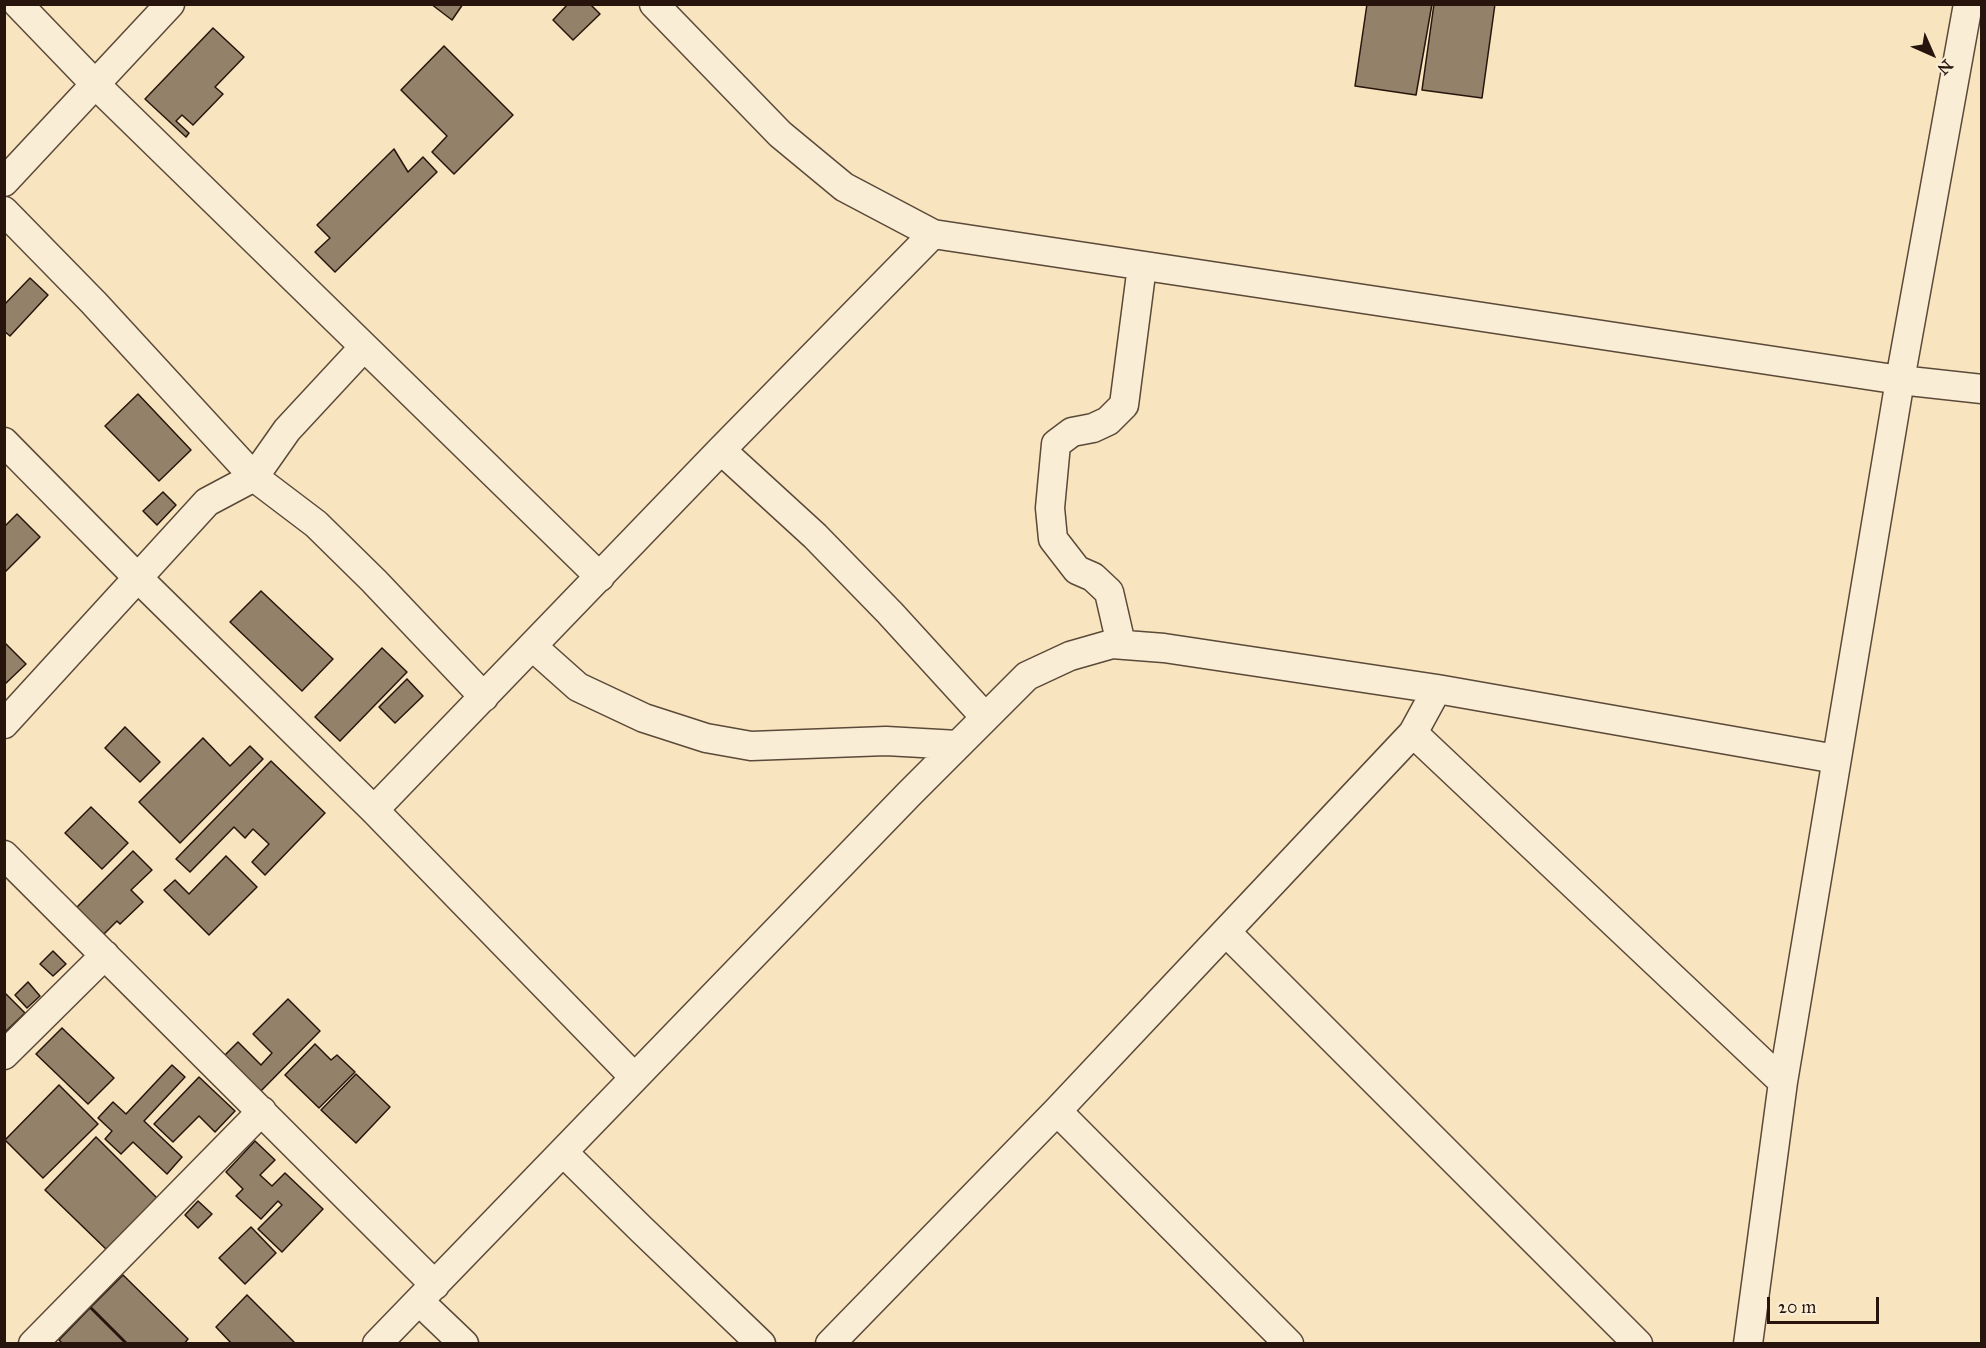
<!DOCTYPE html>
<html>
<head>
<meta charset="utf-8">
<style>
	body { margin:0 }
	#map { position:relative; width:1986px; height:1348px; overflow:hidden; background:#f8e4be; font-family:"IM FELL Great Primer",serif }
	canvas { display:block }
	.frame { position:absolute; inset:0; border:6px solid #27150d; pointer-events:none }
	.north { position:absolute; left:1902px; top:24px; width:60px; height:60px; -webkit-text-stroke:4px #faedd5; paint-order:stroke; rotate:135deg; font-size:16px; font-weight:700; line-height:24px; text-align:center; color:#27150d }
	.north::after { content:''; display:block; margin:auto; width:21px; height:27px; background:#27150d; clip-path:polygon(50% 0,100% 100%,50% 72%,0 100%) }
	.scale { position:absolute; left:1767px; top:1297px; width:112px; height:27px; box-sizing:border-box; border:3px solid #27150d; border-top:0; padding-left:8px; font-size:18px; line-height:21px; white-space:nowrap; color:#27150d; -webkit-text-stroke:4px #faedd5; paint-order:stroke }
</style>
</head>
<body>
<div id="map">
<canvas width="1986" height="1348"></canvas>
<div class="frame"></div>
<div class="north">N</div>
<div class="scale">20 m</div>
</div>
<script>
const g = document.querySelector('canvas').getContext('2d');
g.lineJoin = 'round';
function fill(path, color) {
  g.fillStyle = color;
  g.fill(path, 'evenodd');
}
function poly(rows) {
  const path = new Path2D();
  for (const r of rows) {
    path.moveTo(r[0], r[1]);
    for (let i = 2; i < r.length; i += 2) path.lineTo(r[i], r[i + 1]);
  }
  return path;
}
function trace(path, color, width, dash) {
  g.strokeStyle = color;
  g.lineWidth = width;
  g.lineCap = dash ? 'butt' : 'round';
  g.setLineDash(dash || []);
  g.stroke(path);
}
const building = poly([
	[431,4,463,4,452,20,431,4],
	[568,4,590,4,600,14,573,40,553,20,568,4],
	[1367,4,1432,4,1416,95,1355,86,1367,4],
	[1434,4,1495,4,1482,98,1422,90,1434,4],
	[213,28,244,57,215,87,223,94,193,125,182,115,176,121,189,133,186,137,145,99,213,28],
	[444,46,513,115,454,174,432,152,447,136,401,90,444,46],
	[394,149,408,172,423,157,437,172,335,272,315,252,330,238,317,225,394,149],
	[30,278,48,295,10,336,4,331,4,305,30,278],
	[138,394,191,450,159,481,105,426,138,394],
	[163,492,176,505,157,525,143,511,163,492],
	[17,514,40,537,4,573,4,527,17,514],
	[261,591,333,659,302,691,230,622,261,591],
	[4,642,26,664,4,685,4,642],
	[382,648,407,672,340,741,315,717,382,648],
	[407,679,423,696,395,723,379,707,407,679],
	[125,727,160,762,140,782,105,748,125,727],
	[203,738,230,766,250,746,263,759,180,843,139,802,203,738],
	[271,761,325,813,265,875,252,862,269,844,253,829,245,838,234,827,190,872,176,859,271,761],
	[91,807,128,843,102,869,65,833,91,807],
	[133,851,152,870,131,890,143,902,120,924,117,921,99,939,72,912,133,851],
	[226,856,257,887,209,935,164,890,175,880,189,894,226,856],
	[53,951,66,964,53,976,40,964,53,951],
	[28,982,40,996,27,1008,15,995,28,982],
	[4,992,25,1013,4,1033,4,992],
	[288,999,320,1031,258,1094,222,1058,238,1042,261,1065,272,1053,253,1034,288,999],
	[62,1028,114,1078,88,1104,36,1054,62,1028],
	[315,1044,331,1060,337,1055,355,1072,319,1108,285,1075,315,1044],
	[172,1065,185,1077,144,1121,182,1157,167,1174,133,1142,121,1154,105,1139,112,1131,98,1118,113,1102,126,1114,172,1065],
	[356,1074,390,1107,356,1143,321,1110,356,1074],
	[199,1077,235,1111,215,1132,199,1116,173,1142,154,1124,199,1077],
	[59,1085,98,1124,43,1178,5,1140,59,1085],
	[96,1137,158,1199,108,1251,45,1190,96,1137],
	[255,1141,275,1160,260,1175,272,1186,285,1173,323,1209,282,1252,258,1229,282,1205,278,1201,261,1219,236,1196,243,1189,226,1172,255,1141],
	[198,1201,212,1214,198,1228,185,1215,198,1201],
	[251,1227,276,1253,245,1284,219,1258,251,1227],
	[123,1275,188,1339,184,1344,128,1344,91,1307,123,1275],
	[247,1295,296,1344,232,1344,216,1327,247,1295],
	[90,1308,126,1344,63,1344,59,1340,90,1308]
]);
const street = poly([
	[18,4,95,84,600,577],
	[654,4,780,134,844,187,933,234,1900,380,1982,389],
	[4,182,170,4],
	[4,211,94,303,254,477,316,524,374,581,484,697],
	[4,442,138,578,374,810,634,1077],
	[721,450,815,536,890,613,985,717],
	[1121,644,1109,592,1093,577,1077,570,1053,539,1050,508,1056,444,1072,432,1093,428,1108,421,1124,405,1142,266],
	[532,646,578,687,644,718,706,738,751,746,886,741,958,745],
	[4,724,207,502,254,477,287,430,364,347],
	[1413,733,1783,1082],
	[374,810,721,450,933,234],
	[4,855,435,1285],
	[1226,932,1638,1344],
	[4,1055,105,955],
	[1057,1111,1289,1344],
	[563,1152,641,1229,761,1344],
	[419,1301,464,1344],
	[33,1344,262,1111],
	[377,1344,909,794,1027,676,1070,656,1112,644,1164,648,1437,689,1836,759],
	[830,1344,1057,1111,1413,733,1437,689],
	[1748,1344,1783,1082,1900,380,1968,4]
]);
fill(building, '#948169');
trace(building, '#27150d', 1.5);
trace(street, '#5b4939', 31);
trace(street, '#faedd5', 28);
</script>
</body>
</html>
